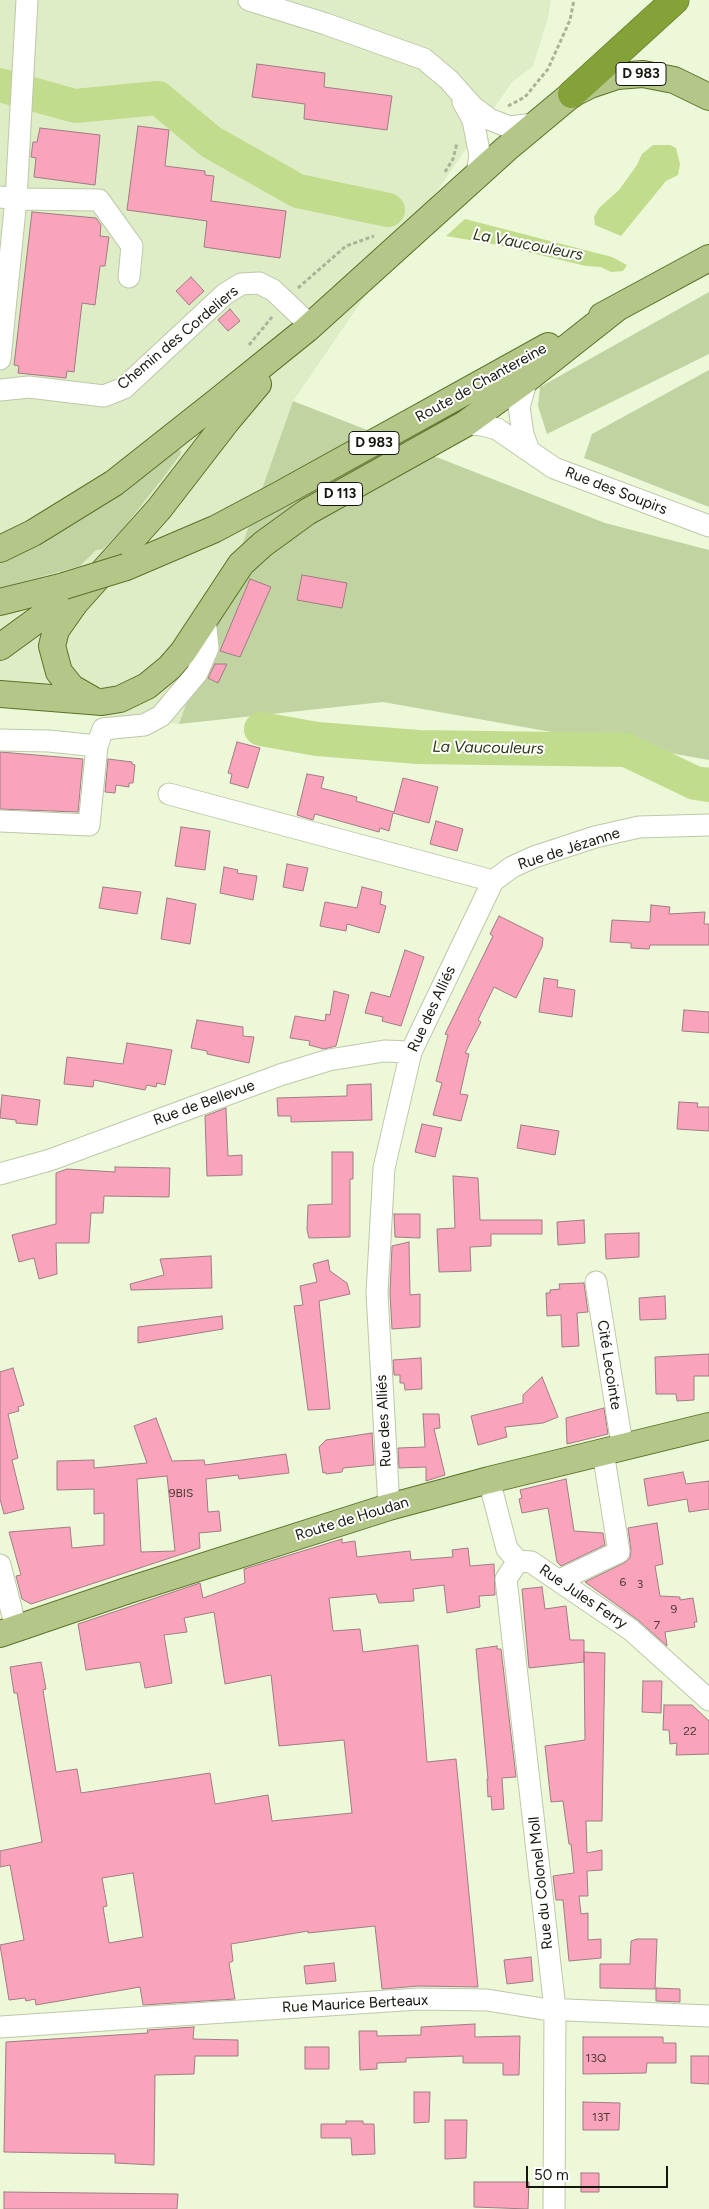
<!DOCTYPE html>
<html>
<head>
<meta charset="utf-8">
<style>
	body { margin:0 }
	#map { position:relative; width:709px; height:2209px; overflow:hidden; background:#ecf8d7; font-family:Figtree,sans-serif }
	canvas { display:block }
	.scale { position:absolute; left:526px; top:2166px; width:142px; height:22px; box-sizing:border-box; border:2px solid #13170c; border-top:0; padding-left:6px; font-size:15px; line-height:18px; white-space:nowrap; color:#13170c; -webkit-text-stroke:4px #fff; paint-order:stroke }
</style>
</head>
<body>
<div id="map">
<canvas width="709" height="2209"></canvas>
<div class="scale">50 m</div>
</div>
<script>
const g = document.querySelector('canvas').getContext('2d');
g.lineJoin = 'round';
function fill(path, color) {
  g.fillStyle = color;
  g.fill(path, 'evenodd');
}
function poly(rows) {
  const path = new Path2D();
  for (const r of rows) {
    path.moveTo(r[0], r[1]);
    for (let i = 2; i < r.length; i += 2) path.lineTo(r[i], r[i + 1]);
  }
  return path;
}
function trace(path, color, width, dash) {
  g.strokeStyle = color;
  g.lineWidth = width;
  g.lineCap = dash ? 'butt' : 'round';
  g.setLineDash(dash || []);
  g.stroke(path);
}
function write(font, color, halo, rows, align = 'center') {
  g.font = font + ' Figtree,sans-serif';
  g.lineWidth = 4;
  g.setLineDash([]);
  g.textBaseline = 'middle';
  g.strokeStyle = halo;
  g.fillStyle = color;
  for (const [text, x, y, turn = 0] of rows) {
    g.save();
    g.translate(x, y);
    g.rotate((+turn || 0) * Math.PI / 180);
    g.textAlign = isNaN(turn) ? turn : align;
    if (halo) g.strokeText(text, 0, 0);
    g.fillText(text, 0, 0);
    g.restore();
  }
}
const built = poly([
	[0,0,551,0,548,18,533,66,512,82,293,401,179,724,0,706]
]);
const green = poly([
	[709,292,709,354,547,434,538,406,540,387],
	[709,370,709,507,584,458,592,434],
	[293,401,605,523,709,550,709,760,383,702,179,724],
	[177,449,181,451,180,455,166,474,122,530,103,549,96,550,80,566,0,588,0,561,58,533,100,506]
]);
const water = poly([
	[653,145,670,145,676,148,680,164,678,175,666,181,621,236,595,225,594,217,599,208,619,190,637,165,642,154],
	[465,219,612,257,627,265,623,271,611,272,601,267,586,266,498,245,446,236]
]);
const river = poly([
	[0,85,75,106,158,98,211,142,298,191,388,210],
	[261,729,317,739,418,747,626,750,695,783,709,785]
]);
const building = poly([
	[257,64,325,73,324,87,392,96,387,130,304,119,305,104,252,97,257,64],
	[138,126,169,130,165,166,205,171,205,175,214,176,211,201,286,211,280,258,204,247,207,221,127,210,138,126],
	[40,128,100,135,95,185,34,177,36,158,31,157,33,142,37,142,40,128],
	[32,212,96,218,101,225,100,236,109,237,105,266,100,266,95,305,82,303,74,372,67,371,66,378,18,373,19,366,14,365,32,212],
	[191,277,204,291,189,305,176,291,191,277],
	[230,309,240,321,228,331,218,320,230,309],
	[302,575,347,583,342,608,297,600,302,575],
	[250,579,271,587,240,657,220,651,250,579],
	[215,664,227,664,218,683,208,678,215,664],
	[237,742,260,748,248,788,230,783,232,774,228,773,237,742],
	[0,752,83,759,78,812,0,809,0,752],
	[108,759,132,762,132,764,135,765,133,783,129,783,129,787,116,785,115,793,105,792,108,759],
	[307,774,324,777,321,788,357,797,356,801,394,812,403,778,438,787,429,823,393,813,389,831,380,828,379,832,315,814,313,820,297,815,307,774],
	[436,821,463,829,457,851,430,844,436,821],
	[181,827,210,831,205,870,175,866,181,827],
	[287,864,308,868,303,891,283,887,287,864],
	[224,867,238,870,237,873,257,876,253,900,220,893,224,867],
	[103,887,141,892,137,914,99,908,103,887],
	[362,887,382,892,380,904,386,906,379,933,347,924,346,931,320,926,325,902,357,908,362,887],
	[167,898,196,904,190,944,161,939,167,898],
	[651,905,670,907,669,914,705,912,704,924,709,924,709,945,650,945,649,949,631,948,631,943,610,942,612,920,650,922,651,905],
	[499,916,543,938,542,947,516,998,494,987,478,1020,481,1022,465,1053,469,1054,460,1094,468,1095,461,1121,433,1115,442,1083,436,1081,448,1035,445,1034,493,936,490,934,499,916],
	[405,950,424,957,401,1026,382,1021,383,1017,365,1013,371,992,390,997,405,950],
	[544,978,558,980,557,987,575,990,572,1017,539,1012,544,978],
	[334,991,349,995,336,1046,324,1049,309,1045,310,1041,290,1038,295,1016,325,1021,326,1014,330,1015,334,991],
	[684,1010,709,1012,709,1033,682,1031,684,1010],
	[197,1020,243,1027,243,1036,254,1037,249,1063,207,1054,207,1051,191,1048,197,1020],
	[127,1043,172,1050,165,1085,157,1083,156,1087,147,1085,145,1090,94,1080,93,1087,64,1084,67,1057,123,1064,127,1043],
	[371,1084,372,1120,291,1122,291,1116,278,1116,277,1098,347,1096,347,1085,371,1084],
	[2,1095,40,1100,37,1125,16,1123,16,1120,0,1118,2,1095],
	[679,1102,698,1103,697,1107,709,1107,709,1131,677,1129,679,1102],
	[226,1108,228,1156,242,1155,242,1175,207,1176,205,1116,226,1108],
	[422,1124,442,1128,435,1157,415,1152,422,1124],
	[521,1125,559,1131,555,1155,517,1148,521,1125],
	[332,1152,353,1152,353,1179,350,1179,350,1237,309,1238,307,1230,308,1205,332,1204,332,1152],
	[115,1167,170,1168,169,1197,104,1196,103,1213,91,1213,89,1243,56,1243,57,1274,39,1279,34,1258,19,1262,12,1235,56,1224,56,1173,67,1169,115,1172,115,1167],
	[453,1176,478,1178,480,1220,542,1220,542,1234,491,1234,491,1246,470,1247,471,1271,439,1272,437,1229,455,1228,453,1176],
	[394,1214,420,1214,420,1238,395,1237,394,1214],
	[584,1220,585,1243,558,1245,557,1222,584,1220],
	[639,1233,639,1257,606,1259,605,1234,639,1233],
	[409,1242,410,1295,420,1294,420,1327,392,1329,390,1293,392,1246,409,1242],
	[211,1256,212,1288,131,1290,130,1284,164,1275,160,1259,211,1256],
	[328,1260,330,1271,347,1283,350,1294,319,1301,330,1409,308,1410,294,1306,303,1305,300,1286,317,1282,313,1264,328,1260],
	[584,1283,588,1312,577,1313,579,1346,562,1347,561,1315,547,1316,546,1293,550,1293,550,1290,560,1289,559,1284,584,1283],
	[665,1296,666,1319,640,1320,639,1298,665,1296],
	[222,1316,223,1329,138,1343,138,1327,222,1316],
	[709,1354,709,1376,694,1376,694,1400,677,1401,676,1394,656,1394,655,1357,709,1354],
	[421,1358,422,1389,405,1390,404,1383,400,1383,400,1375,394,1375,393,1360,421,1358],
	[13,1368,24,1405,18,1407,19,1411,8,1414,18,1458,12,1460,24,1509,4,1514,0,1499,0,1372,13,1368],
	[542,1377,558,1417,543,1423,505,1427,507,1437,478,1445,471,1416,523,1403,523,1395,542,1377],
	[604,1408,608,1434,567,1444,566,1418,604,1408],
	[423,1414,439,1414,440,1428,434,1429,445,1475,426,1481,426,1467,399,1468,398,1448,425,1447,423,1414],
	[156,1418,172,1461,204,1460,205,1465,286,1454,289,1473,239,1479,238,1475,206,1479,208,1512,219,1511,221,1531,199,1533,200,1548,31,1604,22,1599,16,1576,21,1575,9,1532,70,1527,72,1548,104,1545,104,1513,94,1514,94,1489,57,1490,57,1461,94,1460,94,1468,147,1463,134,1426,156,1418],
	[167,1476,175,1551,141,1552,137,1479,167,1476],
	[372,1433,374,1465,343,1468,342,1472,326,1474,325,1472,323,1473,319,1447,326,1440,372,1433],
	[683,1472,686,1484,709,1481,709,1509,689,1512,687,1499,648,1506,644,1479,683,1472],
	[566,1479,574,1531,603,1533,605,1545,561,1566,557,1562,548,1508,522,1513,519,1499,522,1498,520,1490,566,1479],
	[657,1523,663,1564,655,1566,660,1596,680,1597,680,1600,693,1598,697,1622,694,1622,695,1627,665,1632,667,1646,638,1620,585,1582,624,1563,630,1558,631,1550,628,1528,657,1523],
	[342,1539,342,1543,355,1541,357,1557,410,1551,411,1560,453,1557,452,1550,468,1548,470,1566,494,1564,495,1595,479,1596,480,1607,447,1613,444,1585,413,1589,414,1601,379,1603,376,1594,329,1598,333,1631,360,1629,363,1652,418,1645,427,1762,456,1759,478,1987,418,1986,382,1989,375,1926,308,1933,308,1931,231,1944,233,1961,229,1963,235,1999,143,2005,140,1987,36,2005,35,1999,26,2001,25,1998,9,2000,0,1945,24,1940,10,1865,0,1867,0,1851,42,1842,17,1693,14,1693,10,1667,41,1662,46,1689,43,1690,56,1772,77,1769,81,1793,210,1773,215,1804,268,1795,272,1821,352,1813,344,1740,279,1746,271,1675,225,1684,214,1612,184,1618,187,1632,164,1635,172,1683,145,1688,140,1662,86,1670,78,1624,200,1583,203,1598,245,1583,244,1569,342,1539],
	[133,1873,143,1937,109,1943,103,1907,107,1906,102,1878,133,1873],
	[542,1587,545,1609,566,1606,570,1640,584,1640,584,1662,529,1668,522,1589,542,1587],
	[497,1646,497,1649,501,1649,516,1777,502,1778,504,1809,492,1810,491,1796,488,1797,487,1779,488,1779,476,1649,497,1646],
	[584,1652,605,1653,602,1821,586,1821,587,1853,602,1850,602,1870,587,1871,588,1896,579,1896,581,1914,588,1913,588,1940,601,1939,601,1958,569,1961,563,1900,556,1900,553,1876,574,1873,571,1844,569,1844,563,1801,551,1802,545,1746,585,1740,584,1652],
	[643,1681,662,1681,661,1713,642,1712,643,1681],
	[664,1705,692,1705,709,1721,709,1754,676,1755,677,1743,670,1744,669,1730,663,1730,664,1705],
	[637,1939,657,1939,655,1989,600,1988,600,1964,630,1964,631,1941,637,1939],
	[531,1957,533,1981,507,1984,504,1960,531,1957],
	[334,1963,336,1981,306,1984,304,1966,334,1963],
	[656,1988,680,1989,680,2002,656,2001,656,1988],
	[475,2024,475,2037,520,2036,519,2075,503,2075,503,2063,463,2063,463,2056,406,2058,406,2062,377,2063,377,2069,360,2070,359,2031,377,2031,377,2036,421,2035,421,2027,475,2024],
	[194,2027,193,2039,238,2040,238,2056,195,2056,194,2074,155,2075,154,2165,115,2163,115,2154,4,2152,6,2042,148,2033,147,2030,194,2027],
	[583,2037,663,2037,663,2043,676,2043,676,2063,647,2063,646,2073,583,2074,583,2037],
	[305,2047,329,2047,329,2069,305,2069,305,2047],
	[691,2056,709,2056,709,2084,691,2083,691,2056],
	[414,2092,430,2092,429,2122,414,2123,414,2092],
	[583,2102,620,2103,619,2130,583,2130,583,2102],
	[445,2120,467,2120,466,2158,445,2159,445,2120],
	[346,2121,363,2121,363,2124,374,2124,375,2154,352,2155,351,2138,321,2138,321,2124,346,2124,346,2121],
	[581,2173,599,2173,599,2192,581,2192,581,2173],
	[474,2182,529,2182,528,2209,474,2207,474,2182],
	[4,2192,178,2194,177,2209,4,2209,4,2192]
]);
const path = poly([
	[508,106,525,97,548,69,570,20,574,0],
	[445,172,453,159,457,143],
	[298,288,346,246,374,236],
	[249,345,272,317]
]);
const minor = poly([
	[27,0,16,199,99,200,132,246,129,277],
	[249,0,326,24,424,59,449,80,473,107,489,119,509,127,535,124],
	[463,102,473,120,480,156,477,173,473,179],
	[0,197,16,199,0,359],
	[527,379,519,407,523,434,528,448],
	[0,390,29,387,104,396,124,388,225,294,241,284,259,283,273,290,311,326],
	[465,424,482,425,497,429,554,468,709,526],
	[103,729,144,725,161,716,197,673,208,648,205,618],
	[0,740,49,741,97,746],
	[169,794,493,881],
	[0,821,89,825,97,746,103,729],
	[0,1174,50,1160,280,1075,329,1060,384,1051,411,1052],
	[596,1282,620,1432,624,1447],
	[489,1480,507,1549,518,1561,531,1562,631,1630,709,1700],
	[389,1507,377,1293,384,1168,411,1052,493,881,512,867,534,857,595,837,639,827,709,825],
	[518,1561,506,1579,555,2009,554,2209],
	[0,1565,16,1628],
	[560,1580,619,1552,603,1452],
	[0,2027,418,1999,487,2000,543,2009,709,2016]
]);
const major = poly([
	[602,316,709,258],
	[0,549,33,533,114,483,219,400,307,329,506,149,572,94,590,85,617,76,643,74,674,80,709,97],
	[126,567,215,529,279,495,548,346],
	[0,602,64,586],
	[0,647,70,596],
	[0,694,102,702,120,699,147,686,170,667,183,652,241,564,263,544,307,512,465,424,527,379,617,308],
	[93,700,72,688,59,672,52,646,56,630,75,603,159,509,227,421,258,384],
	[0,1634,129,1590,389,1507,489,1480,709,1426]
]);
const highway = poly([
	[572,94,675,0]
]);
const majorBridge = poly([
	[64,586,126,567]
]);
const numberNames = [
	["9BIS",181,1493],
	["6",623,1582],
	["3",640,1584],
	["9",674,1609],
	["7",657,1625],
	["22",690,1731],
	["13Q",596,2058],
	["13T",601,2117]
];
const shields = [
	[641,74,50],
	[374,443,50],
	[340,494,45]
];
const shieldNames = [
	["D 983",641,74],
	["D 983",374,443],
	["D 113",340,494]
];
const streetNames = [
	["Chemin des Cordeliers",178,338,-40],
	["Route de Chantereine",481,383,-29],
	["Rue des Soupirs",616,491,21],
	["Rue de Jézanne",569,849,-18],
	["Rue des Alliés",432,1009,-65],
	["Rue de Bellevue",204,1103,-20],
	["Cité Lecointe",609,1365,81],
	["Rue des Alliés",384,1421,-93],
	["Route de Houdan",352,1519,-17],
	["Rue Jules Ferry",583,1597,34],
	["Rue du Colonel Moll",541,1883,-96],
	["Rue Maurice Berteaux",355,2004,-3]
];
const waterNames = [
	["La Vaucouleurs",528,245,11],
	["La Vaucouleurs",488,748,1]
];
fill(built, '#deedc5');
fill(green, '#c2d3a2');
fill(water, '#c2dc8d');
trace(river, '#c2dc8d', 34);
fill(building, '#faa4bc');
trace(building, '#9f7c85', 1);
trace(minor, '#bdc8a9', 23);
trace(major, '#5c7129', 28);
trace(highway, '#5c7129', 29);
trace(path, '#aab499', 3, [4, 2.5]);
trace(minor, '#fff', 21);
trace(major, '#b5c788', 26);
trace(highway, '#84a238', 28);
trace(majorBridge, '#5c7129', 28, []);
trace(majorBridge, '#b5c788', 26);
write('12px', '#4d3a38', null, numberNames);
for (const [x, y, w] of shields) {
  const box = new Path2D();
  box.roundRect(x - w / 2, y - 11.5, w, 23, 4);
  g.fillStyle = '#fff';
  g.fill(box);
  trace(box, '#13170c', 1);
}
write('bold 14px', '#13170c', null, shieldNames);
write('15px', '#13170c', '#fff', streetNames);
write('italic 16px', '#2c3615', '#fff', waterNames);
</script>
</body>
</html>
